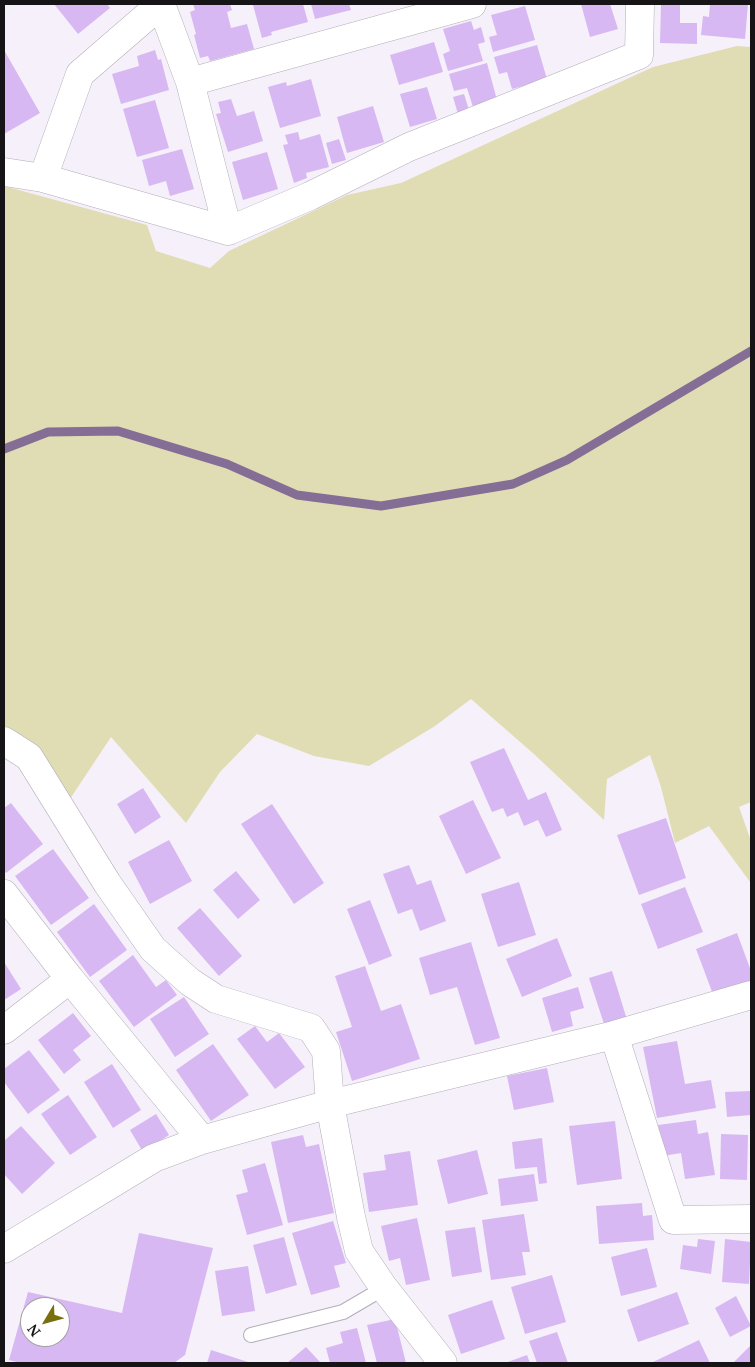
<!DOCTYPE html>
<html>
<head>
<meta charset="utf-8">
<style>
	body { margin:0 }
	#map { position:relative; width:755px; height:1367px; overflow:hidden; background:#f5f0fa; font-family:"Noto Serif",serif }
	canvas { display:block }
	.frame { position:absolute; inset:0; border:5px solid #161417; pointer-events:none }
	.north { position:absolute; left:20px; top:1297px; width:50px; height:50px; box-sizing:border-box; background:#fff; border:1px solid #a2a1a2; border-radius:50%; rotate:233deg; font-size:14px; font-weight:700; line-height:20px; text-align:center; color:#161417 }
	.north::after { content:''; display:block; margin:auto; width:18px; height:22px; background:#796f0f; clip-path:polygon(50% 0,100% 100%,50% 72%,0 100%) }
</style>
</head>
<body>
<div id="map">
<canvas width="755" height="1367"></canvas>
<div class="frame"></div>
<div class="north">N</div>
</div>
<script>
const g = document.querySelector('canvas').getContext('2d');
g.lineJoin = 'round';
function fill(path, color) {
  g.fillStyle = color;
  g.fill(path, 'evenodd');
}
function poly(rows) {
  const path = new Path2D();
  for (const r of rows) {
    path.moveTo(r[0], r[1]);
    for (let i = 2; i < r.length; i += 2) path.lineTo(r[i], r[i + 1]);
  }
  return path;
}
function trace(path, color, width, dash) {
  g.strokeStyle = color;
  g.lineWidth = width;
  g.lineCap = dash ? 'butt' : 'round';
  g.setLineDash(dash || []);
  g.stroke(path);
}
const green = poly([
	[737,46,751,47,751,802,739,807,751,841,750,882,709,826,675,843,661,787,650,755,607,779,604,820,535,755,471,699,435,726,369,766,314,756,257,734,220,772,186,823,111,737,66,805,11,732,4,727,4,186,147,225,156,251,210,268,229,251,347,195,401,183,653,67]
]);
const stream = poly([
	[4,449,48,432,118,431,227,464,297,495,381,506,513,484,567,460,751,351]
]);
const building = poly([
	[54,4,107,4,110,8,78,34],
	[193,4,230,4,232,10,227,12,231,28,247,24,254,49,210,61,208,56,200,58,194,35,196,34,190,12,195,10],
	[256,4,303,4,308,22,271,32,272,35,262,38,253,5],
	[311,4,349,4,351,10,315,19],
	[581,4,610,4,618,29,590,37],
	[661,4,680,4,680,23,697,23,697,44,660,43],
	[710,4,748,4,745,39,701,35,703,16,709,17],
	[525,6,535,40,493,52,489,37,497,35,491,15],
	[471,21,474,30,481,27,485,42,478,44,483,61,448,71,443,54,450,51,443,29],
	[434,42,443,72,399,85,390,55],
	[537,45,547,79,512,89,507,72,499,74,494,57],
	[4,50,40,113,4,134],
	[155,50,158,60,161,59,169,90,121,104,112,74,139,66,137,56],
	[487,63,497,100,473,107,467,88,454,91,449,74],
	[311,79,321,116,280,128,268,87,286,82,287,86],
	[427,87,437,119,410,127,400,94],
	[464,94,469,110,458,114,453,97],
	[231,99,237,116,254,111,263,141,228,152,216,114,221,113,218,102],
	[155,100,169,148,137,157,123,109],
	[373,106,384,142,347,153,337,117],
	[298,132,300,140,320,134,329,167,306,173,307,178,294,183,283,145,288,144,285,135],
	[339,139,346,160,332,164,326,143],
	[182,149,194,189,170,196,166,181,149,186,142,160],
	[267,152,278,189,243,200,232,162],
	[504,748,528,800,546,792,562,830,546,837,538,820,524,826,518,812,507,817,503,808,492,812,470,762],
	[143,788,161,817,135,834,117,804],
	[473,800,501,858,466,874,439,816],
	[11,803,43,844,6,873,4,870,4,808],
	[272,804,324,883,294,904,241,824],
	[666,818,686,878,639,895,617,835],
	[169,840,192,881,150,904,128,862],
	[53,849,89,898,51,925,15,876],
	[409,865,417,885,431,880,446,921,420,931,412,909,398,914,383,874],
	[236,871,260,900,238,919,213,890],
	[519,882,536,935,498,947,481,894],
	[685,887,703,932,658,949,641,904],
	[370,900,392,956,369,965,347,909],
	[94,904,127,950,90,977,57,932],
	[200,908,242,956,219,976,177,928],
	[737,933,751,971,751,983,714,997,696,949],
	[557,938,572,976,522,997,506,959],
	[471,942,500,1038,475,1045,457,987,430,995,419,958],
	[133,955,156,987,166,980,177,995,134,1027,99,981],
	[4,962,21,989,4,1000],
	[365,966,381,1011,401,1004,420,1059,352,1081,336,1032,352,1027,335,976],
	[612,971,628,1023,606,1030,589,978],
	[578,987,584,1008,570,1012,573,1026,552,1032,542,998],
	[184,997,209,1034,175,1057,150,1019],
	[73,1013,91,1036,73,1050,81,1060,64,1074,38,1040],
	[255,1026,267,1042,279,1033,305,1067,275,1089,237,1039],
	[677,1041,685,1084,711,1080,716,1108,657,1118,643,1047],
	[213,1044,249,1095,211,1121,176,1070],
	[29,1050,60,1090,28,1114,4,1082,4,1069],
	[112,1064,141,1110,113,1128,84,1082],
	[547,1068,554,1102,514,1110,507,1076],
	[751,1091,751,1115,727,1117,725,1092],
	[68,1095,97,1137,70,1155,41,1114],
	[156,1114,169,1135,143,1152,130,1130],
	[696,1120,698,1134,708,1132,715,1175,685,1179,681,1153,663,1156,658,1125],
	[615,1121,622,1179,577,1185,569,1126],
	[21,1126,55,1163,22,1194,4,1174,4,1141],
	[721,1134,748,1135,747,1180,720,1179],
	[303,1135,306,1147,319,1144,334,1213,288,1223,271,1142],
	[542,1138,547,1183,539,1184,537,1167,515,1169,512,1142],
	[477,1150,488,1194,448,1204,437,1160],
	[410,1151,418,1205,369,1212,363,1173,386,1170,384,1155],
	[265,1163,283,1225,247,1235,236,1195,248,1192,242,1170],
	[534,1174,538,1201,501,1206,498,1179],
	[642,1203,643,1216,652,1215,654,1240,599,1244,596,1206],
	[524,1214,530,1252,522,1252,526,1275,491,1280,482,1220],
	[417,1218,430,1280,406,1285,400,1258,389,1261,381,1226],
	[333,1221,346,1263,334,1266,340,1287,311,1295,292,1233],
	[475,1227,482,1272,452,1277,445,1231],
	[139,1233,213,1248,185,1355,174,1363,20,1363,9,1360,28,1292,122,1313],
	[30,1307,60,1307,60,1337,30,1337],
	[284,1237,297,1285,266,1294,253,1245],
	[698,1239,715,1241,711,1274,680,1269,683,1245,697,1247],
	[725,1239,751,1242,749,1284,722,1282],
	[647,1248,657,1287,621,1296,611,1257],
	[248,1266,255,1311,222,1316,215,1271],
	[552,1275,566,1322,525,1334,511,1287],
	[677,1292,689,1324,638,1342,627,1310],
	[736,1296,751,1326,730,1337,715,1308],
	[492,1300,505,1339,461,1354,448,1315],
	[395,1319,406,1363,377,1363,367,1325],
	[357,1328,366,1363,330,1363,326,1348,343,1343,340,1332],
	[557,1332,568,1363,537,1363,529,1341],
	[699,1340,710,1363,651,1363],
	[751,1345,751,1363,733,1363],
	[306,1347,321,1363,287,1363],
	[211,1350,251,1363,207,1363],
	[527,1355,530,1363,505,1363]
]);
const lane = poly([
	[251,1335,343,1312,384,1288]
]);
const street = poly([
	[161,4,190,82,228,231],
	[190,82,472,4],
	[4,172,43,178,228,231,310,196,409,147,639,55,640,4],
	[43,178,80,74,161,4],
	[4,741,29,757,107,883,153,949,190,982,216,999,311,1028,326,1051,330,1104,351,1217,359,1251,384,1288,443,1363],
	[4,894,70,979,202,1140],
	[4,1030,70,979],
	[614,1035,673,1220,751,1219],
	[4,1249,154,1158,202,1140,330,1104,614,1035,751,995]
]);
fill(green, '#e0ddb4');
trace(stream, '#856e96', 9);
fill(building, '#d8b8f2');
trace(lane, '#b3aeb8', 16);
trace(street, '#b3aeb8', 29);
trace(lane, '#fff', 14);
trace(street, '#fff', 28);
</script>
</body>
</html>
